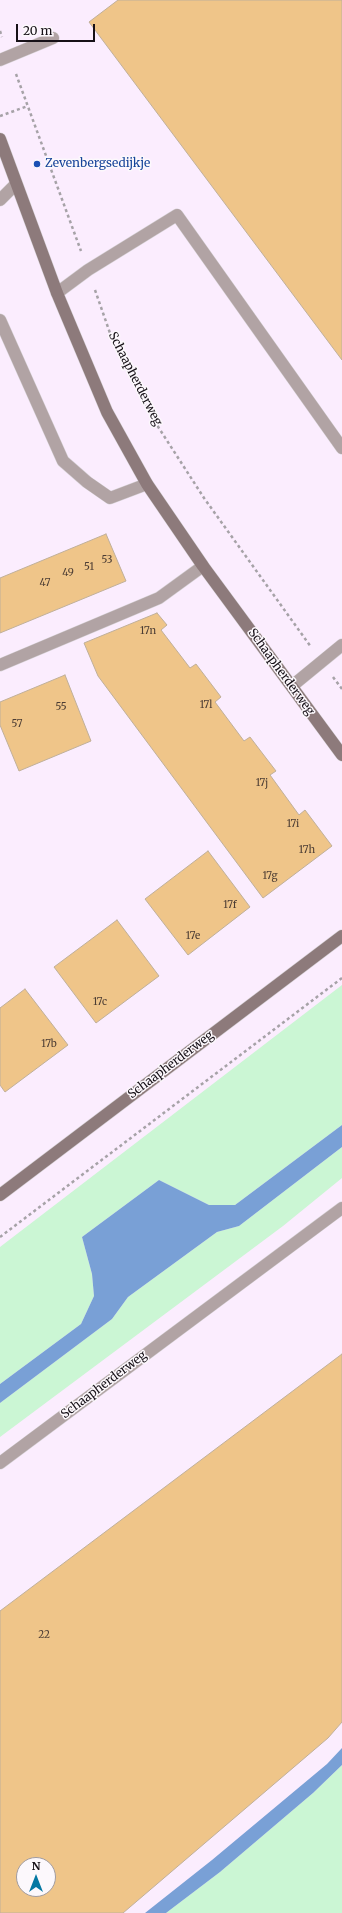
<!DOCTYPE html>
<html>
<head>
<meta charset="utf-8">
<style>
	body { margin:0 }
	#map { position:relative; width:342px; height:1913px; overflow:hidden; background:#fcf8fc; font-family:Merriweather,serif }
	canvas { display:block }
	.north { position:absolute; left:16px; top:1857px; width:40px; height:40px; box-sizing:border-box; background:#fcf8fc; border:1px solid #a09ba0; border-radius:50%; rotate:0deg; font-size:11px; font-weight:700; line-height:16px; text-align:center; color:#161017 }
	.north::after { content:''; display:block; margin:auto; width:14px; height:18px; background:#0578a2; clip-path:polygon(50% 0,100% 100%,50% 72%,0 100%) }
	.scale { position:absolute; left:16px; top:24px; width:79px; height:18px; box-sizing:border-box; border:2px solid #161017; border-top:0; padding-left:5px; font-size:12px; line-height:14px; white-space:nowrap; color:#161017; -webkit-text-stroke:3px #fcf8fc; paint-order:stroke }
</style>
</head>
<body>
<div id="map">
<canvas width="342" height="1913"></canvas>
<div class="north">N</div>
<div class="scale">20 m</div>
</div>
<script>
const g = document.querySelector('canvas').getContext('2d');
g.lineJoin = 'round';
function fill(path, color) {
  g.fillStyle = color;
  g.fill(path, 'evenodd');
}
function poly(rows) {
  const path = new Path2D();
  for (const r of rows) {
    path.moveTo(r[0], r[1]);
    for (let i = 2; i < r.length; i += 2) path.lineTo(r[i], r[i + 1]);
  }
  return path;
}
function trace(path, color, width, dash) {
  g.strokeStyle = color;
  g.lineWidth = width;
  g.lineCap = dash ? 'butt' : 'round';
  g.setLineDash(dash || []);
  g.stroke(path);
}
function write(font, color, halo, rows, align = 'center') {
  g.font = font + ' Merriweather,serif';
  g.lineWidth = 3;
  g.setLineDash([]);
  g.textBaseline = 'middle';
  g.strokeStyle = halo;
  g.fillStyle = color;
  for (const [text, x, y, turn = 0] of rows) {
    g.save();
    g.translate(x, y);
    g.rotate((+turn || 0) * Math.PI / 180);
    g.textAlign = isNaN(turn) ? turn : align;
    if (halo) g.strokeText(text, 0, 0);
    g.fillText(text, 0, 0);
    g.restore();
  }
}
const built = poly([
	[0,0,342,0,342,1850,271,1913,0,1913],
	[24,1865,48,1865,48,1889,24,1889]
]);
const green = poly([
	[342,985,342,1125,235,1205,209,1205,159,1180,82,1237,92,1274,94,1296,81,1324,0,1384,0,1247],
	[342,1147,342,1178,283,1226,0,1437,0,1403,112,1319,128,1297,217,1232,239,1226],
	[342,1765,342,1913,166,1913,220,1872,313,1793]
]);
const water = poly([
	[342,1125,342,1147,239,1226,217,1232,128,1297,112,1319,0,1403,0,1384,81,1324,94,1296,92,1274,82,1237,159,1180,209,1205,235,1205],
	[342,1748,342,1765,313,1793,220,1872,166,1913,145,1913,212,1860,327,1764]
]);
const building = poly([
	[118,0,342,0,342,360,89,22,118,0],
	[106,534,126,581,0,633,0,578,106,534],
	[157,613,167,625,161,630,190,668,196,664,221,697,215,702,244,741,250,737,266,758,276,771,270,775,299,815,305,810,332,846,263,898,98,676,84,643,157,613],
	[65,675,91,741,19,771,0,725,0,702,65,675],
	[208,851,250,907,188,955,145,899,208,851],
	[117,920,159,976,96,1023,54,967,117,920],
	[25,989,68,1045,5,1092,0,1085,0,1008,25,989],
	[342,1354,342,1722,328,1738,123,1913,0,1913,0,1611,342,1354],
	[24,1865,48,1865,48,1889,24,1889,24,1865]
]);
const path = poly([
	[0,31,2,37],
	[16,74,81,251],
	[0,116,28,106],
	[95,290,111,336,155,422,204,498,311,647],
	[333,677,342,689],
	[0,1237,342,978]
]);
const lane = poly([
	[0,60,53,38],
	[0,200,16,184],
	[57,293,88,270,177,215,342,448],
	[0,320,63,461,87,482,110,498,147,484],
	[0,665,159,598,203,566],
	[292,686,342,645],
	[0,1463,342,1208]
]);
const secondary = poly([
	[0,139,57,293,107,412,147,484,203,566,342,755],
	[0,1195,342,936]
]);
const markers = [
	[37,164,4,"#1a4fb4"]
];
const numberNames = [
	["53",107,560],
	["51",89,567],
	["49",68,573],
	["47",45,583],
	["17n",148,631],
	["17l",206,705],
	["55",61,707],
	["57",17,724],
	["17j",262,783],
	["17i",293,824],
	["17h",307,850],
	["17g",270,876],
	["17f",230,905],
	["17e",193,936],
	["17c",100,1002],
	["17b",49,1044],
	["22",44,1635]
];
const transitNames = [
	["Zevenbergsedijkje",45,164]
];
const streetNames = [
	["Schaapherderweg",135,379,63],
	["Schaapherderweg",281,672,54],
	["Schaapherderweg",171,1065,-37],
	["Schaapherderweg",104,1385,-37]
];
fill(built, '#fbedfe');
fill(green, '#cbf6d4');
fill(water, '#79a0d6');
fill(building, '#efc589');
trace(building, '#c0b09a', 1);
trace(lane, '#d7d3d7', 13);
trace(secondary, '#d7d3d7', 13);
trace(path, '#a6a2a7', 2.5, [3, 3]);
trace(lane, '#b1a3a4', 12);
trace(secondary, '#8d7a7b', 12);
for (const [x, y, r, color] of markers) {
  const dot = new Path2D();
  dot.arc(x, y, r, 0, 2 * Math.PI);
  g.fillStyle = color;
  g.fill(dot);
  trace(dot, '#fcf8fc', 1.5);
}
write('10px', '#4c3d34', null, numberNames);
write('12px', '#164399', '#fcf8fc', transitNames, 'left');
write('12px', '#161017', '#fcf8fc', streetNames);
</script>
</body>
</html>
